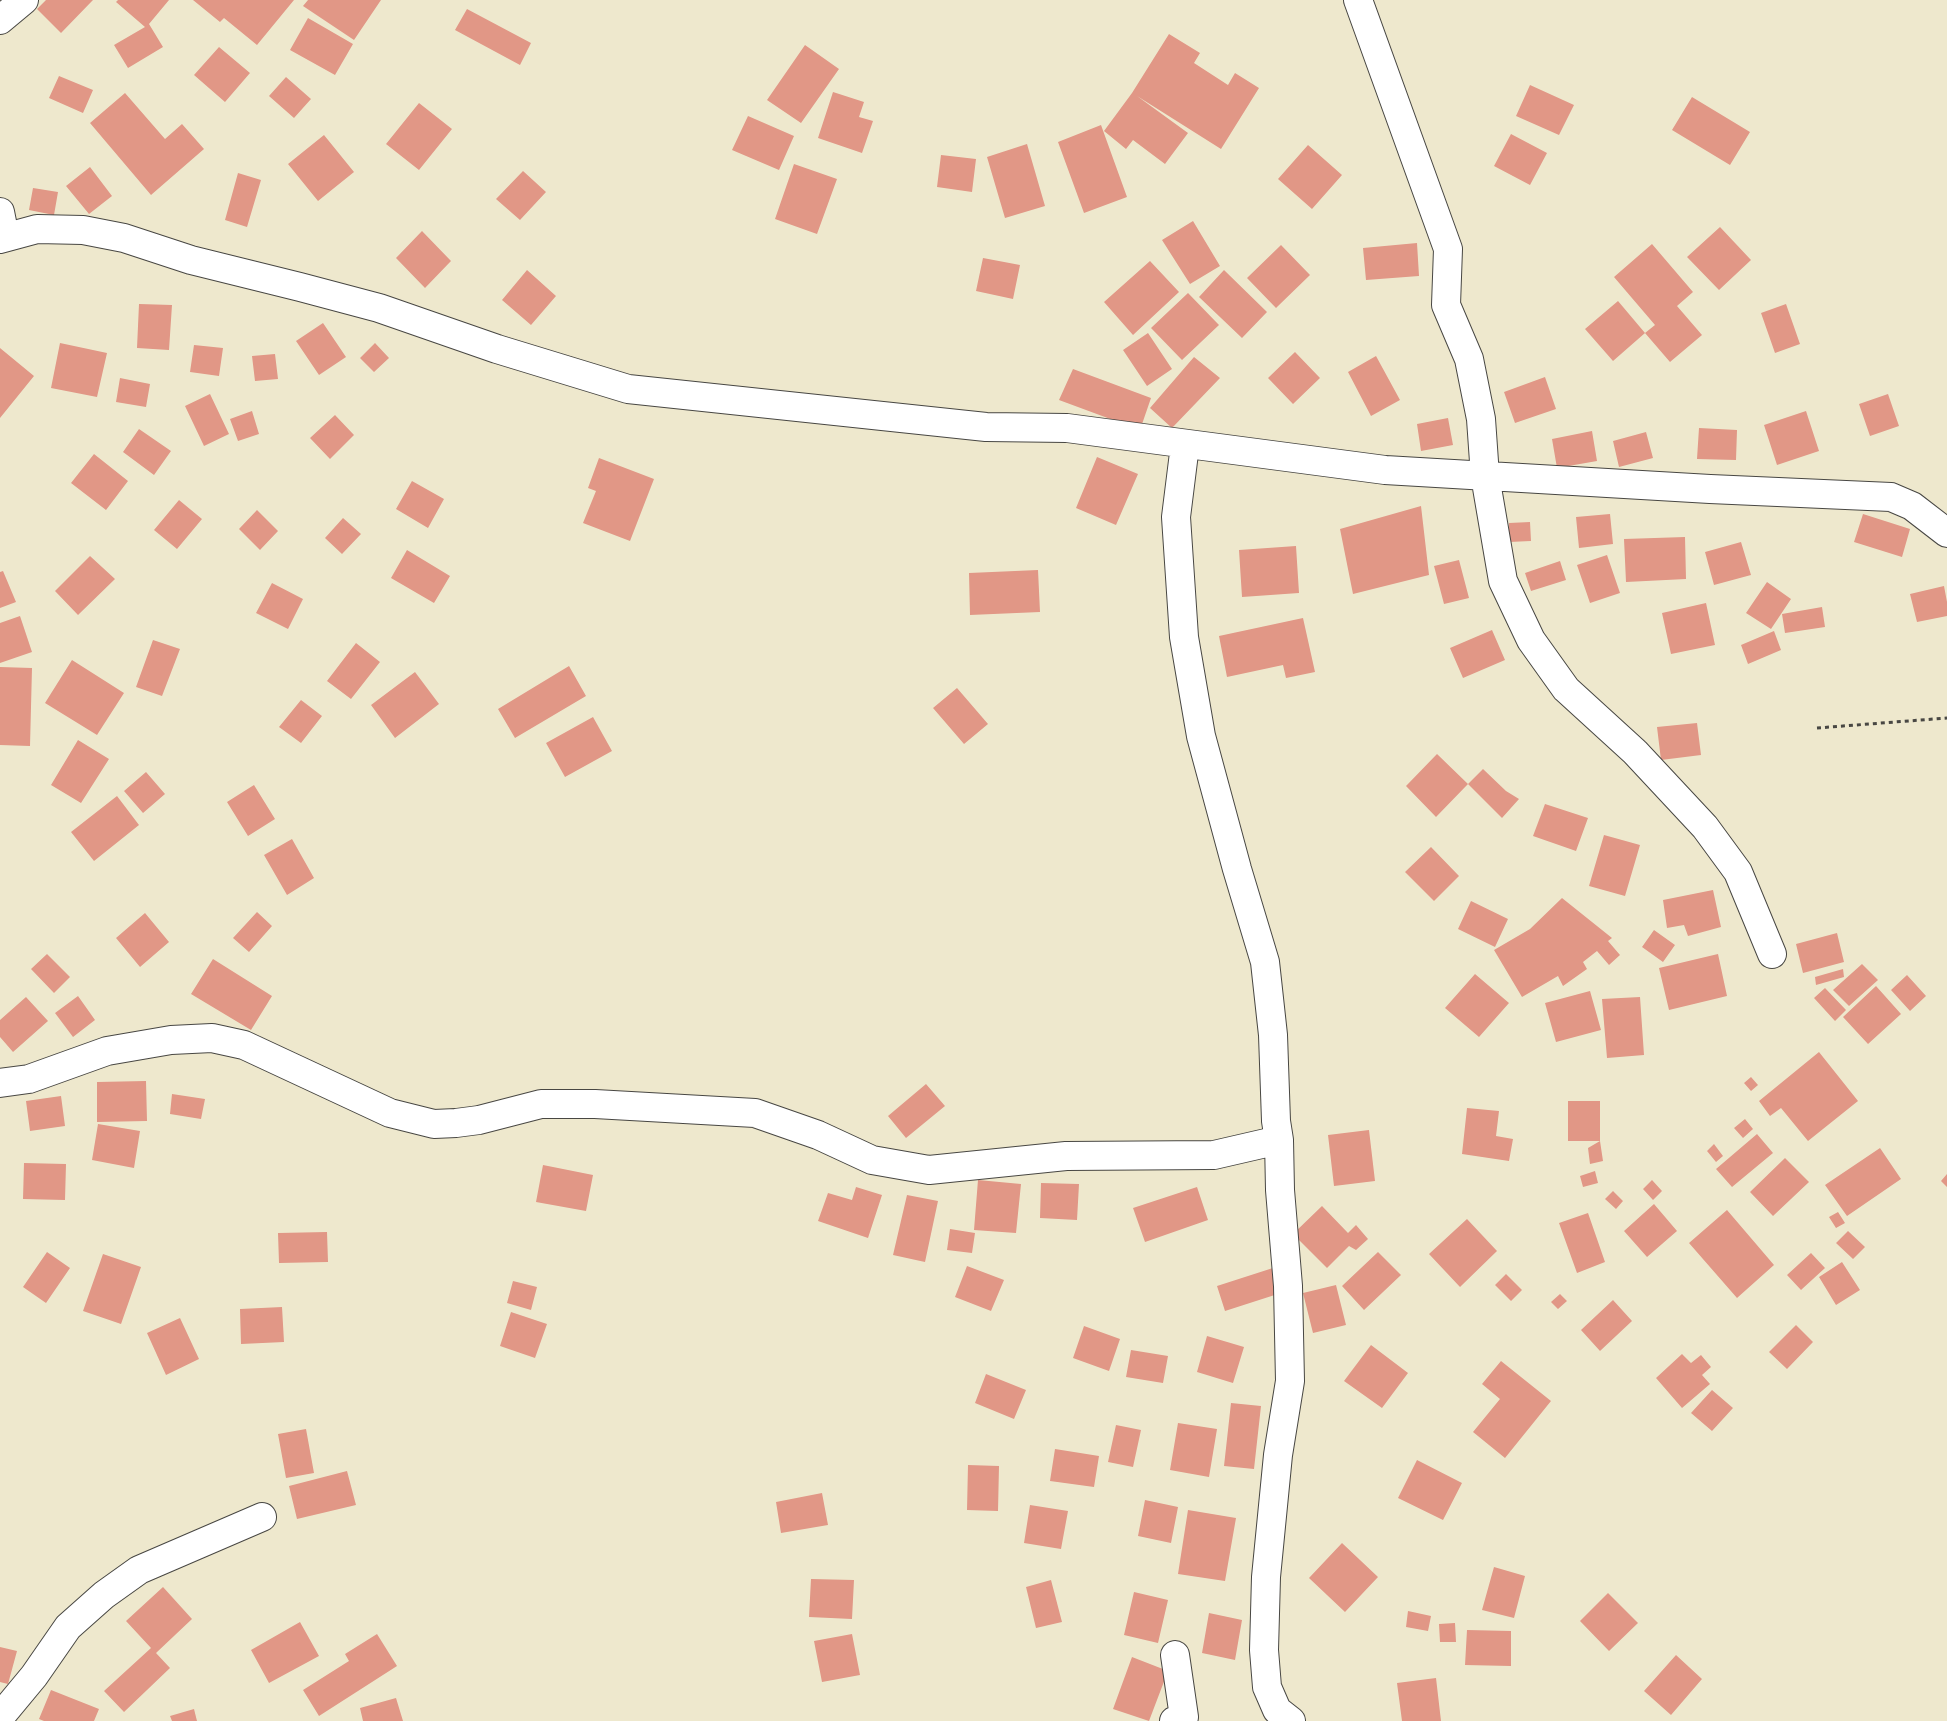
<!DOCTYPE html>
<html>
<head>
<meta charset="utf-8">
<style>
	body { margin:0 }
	canvas { display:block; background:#eee8cd }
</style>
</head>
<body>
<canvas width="1947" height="1721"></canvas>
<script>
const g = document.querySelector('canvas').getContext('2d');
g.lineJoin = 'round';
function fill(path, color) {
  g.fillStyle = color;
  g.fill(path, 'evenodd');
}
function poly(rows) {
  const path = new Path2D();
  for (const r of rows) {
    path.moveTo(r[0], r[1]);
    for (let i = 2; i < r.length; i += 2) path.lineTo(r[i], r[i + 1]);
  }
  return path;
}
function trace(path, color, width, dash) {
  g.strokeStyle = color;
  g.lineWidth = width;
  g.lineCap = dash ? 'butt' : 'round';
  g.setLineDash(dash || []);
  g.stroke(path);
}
const building = poly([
	[46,0,93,0,61,33,37,9],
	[118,0,169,0,149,24,163,47,128,68,114,45,145,27,116,2],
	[193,0,294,0,257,45,224,18,220,22],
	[308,0,381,0,354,40,303,6],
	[467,9,531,43,520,65,455,30],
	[308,18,353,44,335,75,290,50],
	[1169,34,1200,53,1194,63,1228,85,1235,73,1259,88,1221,149,1137,96,1188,133,1165,164,1133,140,1126,149,1104,131,1132,93],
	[805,45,839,69,801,123,767,100],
	[219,47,250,73,225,102,194,75],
	[59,76,93,90,83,113,49,98],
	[286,77,311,99,294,118,269,96],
	[1530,85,1574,105,1559,135,1516,116],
	[833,92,864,102,859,117,873,121,862,153,818,138],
	[125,93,165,139,182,124,204,149,151,195,90,123],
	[1692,97,1750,132,1730,165,1672,130],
	[419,103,452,129,419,170,386,144],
	[748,116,794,136,779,170,732,150],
	[1101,125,1127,197,1084,213,1058,142],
	[1511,134,1547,153,1530,185,1494,166],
	[324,135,354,172,318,201,288,164],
	[1027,144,1045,206,1005,218,987,157],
	[1308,145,1342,175,1312,209,1278,179],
	[941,155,976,159,972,192,937,187],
	[794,164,837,179,817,234,775,219],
	[90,167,112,196,89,214,66,186],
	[523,171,546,192,520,220,496,199],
	[238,173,261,180,247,227,225,220],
	[33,188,58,192,54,215,29,210],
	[1193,221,1220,266,1190,284,1162,240],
	[1720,227,1751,260,1719,290,1687,257],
	[422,231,451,261,425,288,396,258],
	[1417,243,1419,276,1366,280,1363,248],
	[1652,244,1693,292,1677,306,1702,335,1670,362,1645,333,1655,325,1614,277],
	[1281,245,1310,275,1276,308,1247,278],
	[983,258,1020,265,1013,299,976,291],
	[1150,261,1179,292,1133,335,1104,302],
	[527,270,556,296,531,325,502,300],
	[1224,270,1267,312,1242,338,1199,297],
	[1188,293,1219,325,1182,360,1151,328],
	[1618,301,1645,333,1613,361,1585,329],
	[139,304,172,305,169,350,137,348],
	[1786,304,1800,344,1775,353,1761,313],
	[323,323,346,357,319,375,296,341],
	[1148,333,1172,369,1147,386,1123,350],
	[60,343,107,353,97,397,51,388],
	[375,343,389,358,374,372,360,358],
	[194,345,223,348,219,376,190,372],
	[0,348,34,376,0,418],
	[1295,352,1320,378,1293,404,1268,378],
	[275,354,278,379,255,381,252,356],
	[1376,356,1400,400,1371,416,1348,372],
	[1194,357,1220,378,1172,428,1150,408],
	[1073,369,1151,398,1140,430,1059,400],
	[1545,377,1556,409,1515,423,1504,392],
	[120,378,150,384,146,407,116,402],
	[210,394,229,434,204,446,185,406],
	[1888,394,1899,426,1870,436,1859,404],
	[252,411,259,434,238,441,230,419],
	[1806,411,1819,451,1777,465,1764,425],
	[335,415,354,435,330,459,310,438],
	[1448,418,1453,445,1421,451,1417,424],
	[1699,428,1737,430,1736,460,1697,459],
	[139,429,171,451,154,475,123,452],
	[1592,431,1597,461,1557,468,1552,439],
	[1646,432,1653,458,1619,467,1613,441],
	[94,454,128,481,106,510,71,483],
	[1097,457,1138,474,1116,525,1076,508],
	[599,458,654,479,630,541,583,523,596,491,588,488],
	[412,481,444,499,428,528,396,509],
	[179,500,202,519,177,549,154,530],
	[1421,506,1429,575,1353,594,1340,529],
	[257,510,278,531,260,550,239,529],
	[1610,514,1613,544,1579,548,1576,517],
	[1863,514,1910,529,1902,557,1854,542],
	[343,518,361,534,342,554,325,538],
	[1530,522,1531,541,1509,542,1509,523],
	[1685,537,1686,579,1626,582,1624,539],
	[1741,542,1751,575,1714,585,1705,552],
	[1296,546,1299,593,1242,597,1239,550],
	[407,550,450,576,434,603,391,578],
	[1607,555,1620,593,1590,603,1577,565],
	[90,556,115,579,78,615,55,591],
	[1459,560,1469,598,1444,604,1434,566],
	[1560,561,1566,580,1531,591,1525,573],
	[1038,570,1040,612,970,615,969,573],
	[3,571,16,602,0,608,0,572],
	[1767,582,1791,599,1771,629,1746,613],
	[272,583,303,599,288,629,256,613],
	[1944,586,1947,602,1947,616,1917,622,1910,594],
	[1706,603,1715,645,1671,654,1662,613],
	[1822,607,1825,627,1785,633,1782,614],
	[20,616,32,652,0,663,0,623],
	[1303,618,1315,672,1286,678,1283,665,1227,677,1219,636],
	[1492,630,1505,660,1463,678,1450,648],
	[1774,631,1781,650,1748,664,1741,645],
	[153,640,180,649,162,696,136,687],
	[356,643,380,662,351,699,327,681],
	[72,660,124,693,97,735,45,703],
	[569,666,586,696,515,738,498,709],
	[0,667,32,668,30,746,0,745],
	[415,672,439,704,395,738,371,705],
	[957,688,988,724,964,744,933,708],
	[301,700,322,716,301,743,279,727],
	[593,717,612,751,565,777,546,743],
	[1697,723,1701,755,1661,760,1657,727],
	[78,740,109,759,81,803,51,785],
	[1437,754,1468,784,1436,817,1406,786],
	[1483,769,1506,791,1519,799,1502,818,1468,784],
	[146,772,165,794,143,813,124,791],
	[254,785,275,819,248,836,227,802],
	[117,796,139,825,94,861,71,832],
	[1545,804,1588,818,1576,851,1533,836],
	[1604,835,1640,845,1625,896,1589,886],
	[292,839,314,878,287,895,264,855],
	[1431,847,1459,876,1434,901,1405,872],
	[1713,890,1721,927,1688,936,1684,925,1667,928,1663,900],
	[1562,898,1612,938,1608,941,1620,955,1609,965,1597,951,1583,962,1587,969,1563,986,1558,976,1522,997,1494,950,1530,929],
	[1471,901,1508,919,1495,947,1458,929],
	[257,912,272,926,249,952,233,938],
	[145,913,169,942,140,967,116,938],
	[1654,930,1675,945,1663,962,1642,947],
	[1837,933,1844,962,1803,973,1796,944],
	[47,954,70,977,54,993,31,969],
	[1718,954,1727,996,1669,1010,1659,968],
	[213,959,272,996,251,1030,191,994],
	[1862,964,1878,980,1849,1006,1833,990],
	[1843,969,1844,977,1816,985,1815,977],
	[1475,974,1509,1003,1479,1037,1445,1008],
	[1907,975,1926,996,1910,1011,1891,990],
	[1876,986,1901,1014,1868,1044,1843,1017],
	[1825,988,1846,1010,1835,1021,1814,998],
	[1590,991,1601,1030,1556,1042,1545,1003],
	[78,996,95,1020,73,1037,55,1013],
	[26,997,48,1021,13,1052,0,1037,0,1020],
	[1640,997,1644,1055,1607,1058,1602,999],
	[1819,1052,1858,1101,1808,1141,1781,1108,1770,1116,1759,1101],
	[1751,1077,1758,1085,1751,1091,1744,1083],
	[146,1081,147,1121,97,1122,97,1082],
	[926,1084,945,1106,906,1138,888,1116],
	[172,1094,205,1099,201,1119,170,1114],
	[61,1096,65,1126,30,1131,26,1101],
	[1568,1101,1600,1101,1600,1141,1568,1141],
	[1467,1108,1499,1111,1496,1136,1513,1139,1509,1161,1462,1154],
	[1745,1119,1753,1129,1743,1138,1734,1128],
	[98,1124,140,1131,134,1168,92,1160],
	[1369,1130,1375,1181,1334,1186,1328,1135],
	[1757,1134,1773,1153,1732,1187,1716,1169],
	[1600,1141,1603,1161,1590,1164,1588,1148],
	[1714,1144,1723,1156,1716,1162,1707,1151],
	[1880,1148,1901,1179,1847,1216,1825,1185],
	[1785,1158,1809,1182,1773,1216,1750,1192],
	[24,1163,66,1164,65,1200,23,1199],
	[543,1165,593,1175,586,1211,536,1202],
	[1595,1171,1598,1183,1583,1187,1580,1176],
	[1947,1174,1947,1187,1941,1181],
	[978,1180,1021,1184,1016,1233,974,1230],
	[1652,1180,1662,1191,1653,1200,1643,1189],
	[1041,1183,1079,1184,1077,1220,1040,1218],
	[856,1187,882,1195,868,1238,818,1221,828,1193,852,1200],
	[1197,1187,1208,1220,1145,1242,1133,1208],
	[1613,1191,1623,1201,1616,1209,1605,1199],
	[907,1195,938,1201,925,1262,893,1255],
	[1654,1204,1677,1231,1647,1257,1624,1231],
	[1322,1206,1348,1233,1356,1225,1368,1239,1356,1250,1349,1246,1327,1268,1293,1234],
	[1727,1210,1774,1265,1737,1298,1689,1243],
	[1838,1212,1845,1223,1836,1228,1829,1217],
	[1588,1213,1605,1262,1577,1273,1559,1223],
	[1467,1219,1497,1251,1460,1287,1429,1254],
	[950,1229,975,1233,972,1253,947,1250],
	[1848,1231,1865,1247,1853,1259,1836,1243],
	[327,1232,328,1262,279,1263,278,1233],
	[47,1252,70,1268,46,1303,23,1287],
	[1378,1252,1401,1275,1364,1310,1342,1286],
	[1811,1253,1825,1268,1801,1290,1787,1275],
	[103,1254,141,1267,121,1324,83,1311],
	[1842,1262,1860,1290,1836,1305,1819,1277],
	[967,1266,1004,1280,991,1311,955,1297],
	[1276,1267,1284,1292,1225,1311,1217,1286],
	[1506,1274,1522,1290,1511,1301,1495,1285],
	[513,1281,537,1287,531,1310,507,1303],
	[1336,1285,1346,1325,1313,1333,1303,1293],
	[1560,1294,1567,1301,1558,1309,1551,1302],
	[1613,1300,1632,1321,1600,1351,1581,1330],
	[282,1307,284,1342,241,1344,240,1309],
	[511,1312,547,1324,535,1358,500,1346],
	[180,1318,199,1359,166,1375,147,1333],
	[1796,1325,1813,1342,1787,1369,1769,1352],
	[1084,1326,1120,1339,1109,1371,1073,1358],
	[1207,1336,1244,1347,1233,1383,1197,1372],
	[1371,1345,1408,1373,1382,1408,1344,1381],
	[1131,1350,1168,1356,1163,1383,1126,1377],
	[1682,1354,1691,1363,1701,1355,1711,1367,1702,1375,1710,1384,1682,1408,1656,1378],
	[1501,1361,1551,1401,1505,1458,1473,1432,1500,1399,1482,1384],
	[986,1374,1026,1390,1014,1419,975,1403],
	[1712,1390,1733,1408,1712,1431,1691,1413],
	[1231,1403,1261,1406,1254,1469,1224,1466],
	[1178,1423,1217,1429,1209,1477,1170,1470],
	[1116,1425,1141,1430,1133,1467,1108,1462],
	[306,1429,314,1473,286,1478,278,1434],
	[1055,1449,1099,1456,1094,1487,1050,1481],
	[1417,1460,1462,1483,1443,1520,1398,1498],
	[968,1465,999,1466,998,1511,967,1510],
	[347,1471,356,1505,297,1519,289,1486],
	[822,1493,828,1525,781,1533,776,1502],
	[1145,1500,1178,1507,1171,1543,1138,1536],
	[1030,1505,1068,1511,1061,1549,1024,1543],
	[1188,1510,1236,1518,1225,1581,1178,1574],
	[1342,1543,1378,1577,1345,1612,1309,1578],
	[1494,1567,1525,1576,1514,1618,1482,1610],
	[811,1579,854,1580,852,1619,809,1617],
	[1051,1580,1062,1622,1036,1628,1026,1587],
	[163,1587,192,1619,156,1653,170,1668,124,1712,104,1691,151,1648,126,1621],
	[1134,1592,1168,1600,1158,1643,1124,1635],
	[1608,1593,1638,1623,1609,1651,1580,1621],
	[1408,1611,1431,1616,1428,1631,1406,1627],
	[1209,1613,1242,1620,1235,1660,1202,1653],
	[300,1622,319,1656,269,1683,251,1650],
	[1455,1623,1456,1642,1440,1642,1439,1624],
	[1467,1630,1511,1631,1511,1666,1465,1665],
	[377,1634,397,1666,319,1716,303,1690,349,1661,345,1654],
	[852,1634,860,1675,822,1682,814,1641],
	[0,1647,17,1651,8,1684,0,1682],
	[1676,1655,1702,1679,1671,1715,1644,1691],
	[1132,1657,1168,1671,1149,1721,1113,1709],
	[1436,1678,1441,1721,1402,1721,1397,1683],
	[51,1690,99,1709,94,1721,44,1721,39,1719],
	[396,1698,403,1721,363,1721,360,1708],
	[194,1709,197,1721,172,1721,170,1716]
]);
const path = poly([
	[1817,728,1947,718]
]);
const street = poly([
	[1358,0,1448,249,1446,305,1469,359,1481,419,1485,476,1503,581,1531,640,1566,689,1635,752,1705,827,1738,872,1772,954],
	[0,20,24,0],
	[0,212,5,237],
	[0,239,37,229,83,230,124,238,191,260,300,287,379,308,497,349,628,389,986,427,1067,428,1385,470,1710,489,1891,497,1912,506,1947,533],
	[1185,445,1176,517,1184,637,1201,736,1237,869,1265,962,1273,1035,1276,1121,1279,1140,1280,1190,1288,1286,1290,1381,1278,1455,1266,1577,1264,1650,1267,1687,1277,1710,1291,1721],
	[0,1083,29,1079,107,1051,171,1040,212,1038,244,1045,390,1113,434,1124,456,1123,479,1120,541,1104,595,1104,755,1113,818,1135,872,1160,929,1170,1066,1156,1214,1155,1279,1140],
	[0,1717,34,1676,68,1627,104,1595,139,1570,262,1517],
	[1174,1721,1184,1717,1175,1655]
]);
fill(building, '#e19786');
trace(street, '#484743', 30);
trace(path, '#484743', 3, [4, 4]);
trace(street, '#fff', 28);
</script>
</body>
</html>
